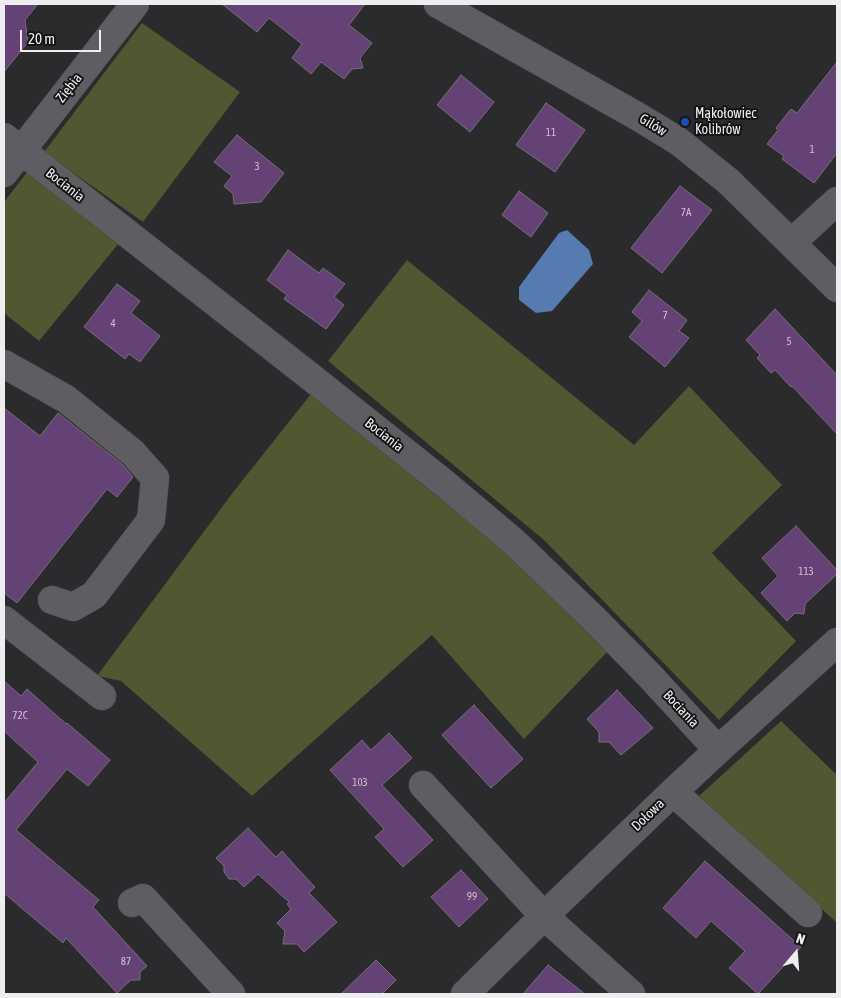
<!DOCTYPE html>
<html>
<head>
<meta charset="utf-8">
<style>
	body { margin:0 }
	#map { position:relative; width:841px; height:998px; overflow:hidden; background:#2b2a2d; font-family:"Asap Condensed",sans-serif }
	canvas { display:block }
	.frame { position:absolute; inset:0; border:5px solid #eeedef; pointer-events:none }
	.north { position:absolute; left:771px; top:928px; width:50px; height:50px; -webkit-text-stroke:4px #131314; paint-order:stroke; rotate:18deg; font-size:14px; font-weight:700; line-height:20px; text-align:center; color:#eeedef }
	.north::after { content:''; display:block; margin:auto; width:18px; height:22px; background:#eeedef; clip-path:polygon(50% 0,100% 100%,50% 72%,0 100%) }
	.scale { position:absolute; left:20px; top:30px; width:81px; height:22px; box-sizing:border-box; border:2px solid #eeedef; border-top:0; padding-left:6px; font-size:15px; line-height:18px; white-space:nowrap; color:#eeedef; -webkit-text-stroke:4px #131314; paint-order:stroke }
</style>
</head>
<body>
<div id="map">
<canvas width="841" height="998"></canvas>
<div class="frame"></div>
<div class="north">N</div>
<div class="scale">20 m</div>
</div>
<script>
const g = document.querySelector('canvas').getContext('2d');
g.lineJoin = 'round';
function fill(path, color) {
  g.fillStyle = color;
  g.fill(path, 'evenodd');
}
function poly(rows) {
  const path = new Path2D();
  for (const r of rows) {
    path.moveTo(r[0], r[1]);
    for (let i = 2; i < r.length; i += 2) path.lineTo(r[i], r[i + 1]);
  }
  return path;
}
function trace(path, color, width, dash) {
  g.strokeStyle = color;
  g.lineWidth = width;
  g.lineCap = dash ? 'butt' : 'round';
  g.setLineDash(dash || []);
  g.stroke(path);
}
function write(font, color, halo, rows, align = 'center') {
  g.font = font + ' "Asap Condensed",sans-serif';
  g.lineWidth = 4;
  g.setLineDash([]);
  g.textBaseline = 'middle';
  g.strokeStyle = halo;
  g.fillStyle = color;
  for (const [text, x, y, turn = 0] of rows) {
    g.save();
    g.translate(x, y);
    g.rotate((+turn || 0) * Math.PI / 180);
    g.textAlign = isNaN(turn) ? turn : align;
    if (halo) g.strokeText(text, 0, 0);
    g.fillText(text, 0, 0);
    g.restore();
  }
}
const green = poly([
	[142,23,240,92,143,222,44,152],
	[28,171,119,243,39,341,4,313,4,202],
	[407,260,634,445,689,386,782,485,712,553,796,641,719,720,544,540,328,361],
	[311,394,520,563,610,649,524,739,432,635,252,796,121,681,97,676,234,491],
	[781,721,837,775,837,923,699,796]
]);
const water = poly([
	[567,230,589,250,593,264,552,311,536,313,519,300,519,287,559,233]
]);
const building = poly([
	[4,4,38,4,25,20,28,42,4,72,4,4],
	[222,4,365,4,349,25,372,43,360,58,363,68,352,69,344,79,321,62,311,74,292,58,302,44,269,18,257,32,222,4],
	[837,62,837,153,814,183,782,159,784,156,767,144,778,130,776,128,791,109,797,113,837,62],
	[461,75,494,102,470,132,437,105,461,75],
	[546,103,585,130,555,172,516,145,546,103],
	[237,135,284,173,261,202,234,204,233,194,224,186,232,176,214,162,237,135],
	[680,186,712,210,662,273,631,248,680,186],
	[519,191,548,213,531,237,502,215,519,191],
	[288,250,319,273,323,268,345,284,334,297,344,305,326,329,284,299,287,295,267,280,288,250],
	[117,284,140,301,131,313,160,336,140,362,129,354,125,359,84,327,117,284],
	[649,290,687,320,679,331,689,338,665,367,629,337,642,321,632,312,649,290],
	[775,309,837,375,837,434,792,386,791,387,775,370,771,373,757,358,760,355,746,340,775,309],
	[4,408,40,436,58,413,122,464,133,477,117,497,107,489,17,603,4,593,4,408],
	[796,526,837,570,837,574,805,604,804,614,795,613,787,621,761,593,778,576,762,558,796,526],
	[4,681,21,696,27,689,66,724,67,723,110,760,88,786,67,769,16,830,99,900,93,907,147,966,140,972,140,980,131,980,117,993,66,938,63,943,4,893,4,803,38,762,4,731,4,681],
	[617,690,653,728,621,755,609,742,599,742,599,732,587,719,617,690],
	[474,705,523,759,491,788,442,735,474,705],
	[389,733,412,758,382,785,433,840,403,867,375,837,384,829,330,770,362,740,371,750,389,733],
	[248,828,276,857,282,851,298,869,315,887,309,893,337,922,304,952,297,944,283,944,285,931,277,923,291,909,287,904,289,902,258,874,244,887,236,879,229,879,224,872,224,866,216,858,248,828],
	[705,861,801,947,758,994,729,968,745,951,711,921,696,938,663,908,705,861],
	[461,870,488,899,459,927,431,897,461,870],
	[376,960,396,980,382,994,341,994,376,960],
	[548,965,585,994,523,994,548,965]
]);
const minor = poly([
	[438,4,637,116,678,141,728,181,837,288],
	[4,137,307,374,444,483,514,542,593,618,649,675,718,750],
	[4,173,135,4],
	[791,243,837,201],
	[4,364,66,399,133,453,155,478,151,520,94,595,73,607,52,600],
	[4,620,102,696],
	[423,785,544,916,631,994],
	[673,792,808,913],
	[132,903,143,898,231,994],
	[465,994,544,916,673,792,718,750,837,642]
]);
const markers = [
	[685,122,5,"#1a4fb4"]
];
const numberNames = [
	["11",551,133],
	["1",812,150],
	["3",257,167],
	["7A",686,213],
	["7",665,316],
	["4",113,324],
	["5",789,342],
	["113",806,572],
	["72C",20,716],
	["103",360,783],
	["99",472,897],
	["87",126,962]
];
const streetNames = [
	["Ziębia",69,88,-52],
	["Gilów",653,125,31],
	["Bociania",65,185,38],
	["Bociania",384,435,38],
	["Bociania",681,709,47],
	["Dołowa",648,815,-44]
];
const poiNames = [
	["Mąkołowiec",695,114],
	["Kolibrów",695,130]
];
fill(green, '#505731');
fill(water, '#557bb0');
fill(building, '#654276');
trace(building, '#747175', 1);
trace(minor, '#484749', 29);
trace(minor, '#5f5d61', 28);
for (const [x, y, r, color] of markers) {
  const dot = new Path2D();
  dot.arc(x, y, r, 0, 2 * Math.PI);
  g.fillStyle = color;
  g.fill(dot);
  trace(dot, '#131314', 2);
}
write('11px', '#ccc2d1', null, numberNames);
write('14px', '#eeedef', '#131314', streetNames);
write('14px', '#eeedef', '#131314', poiNames, 'left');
</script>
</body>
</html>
